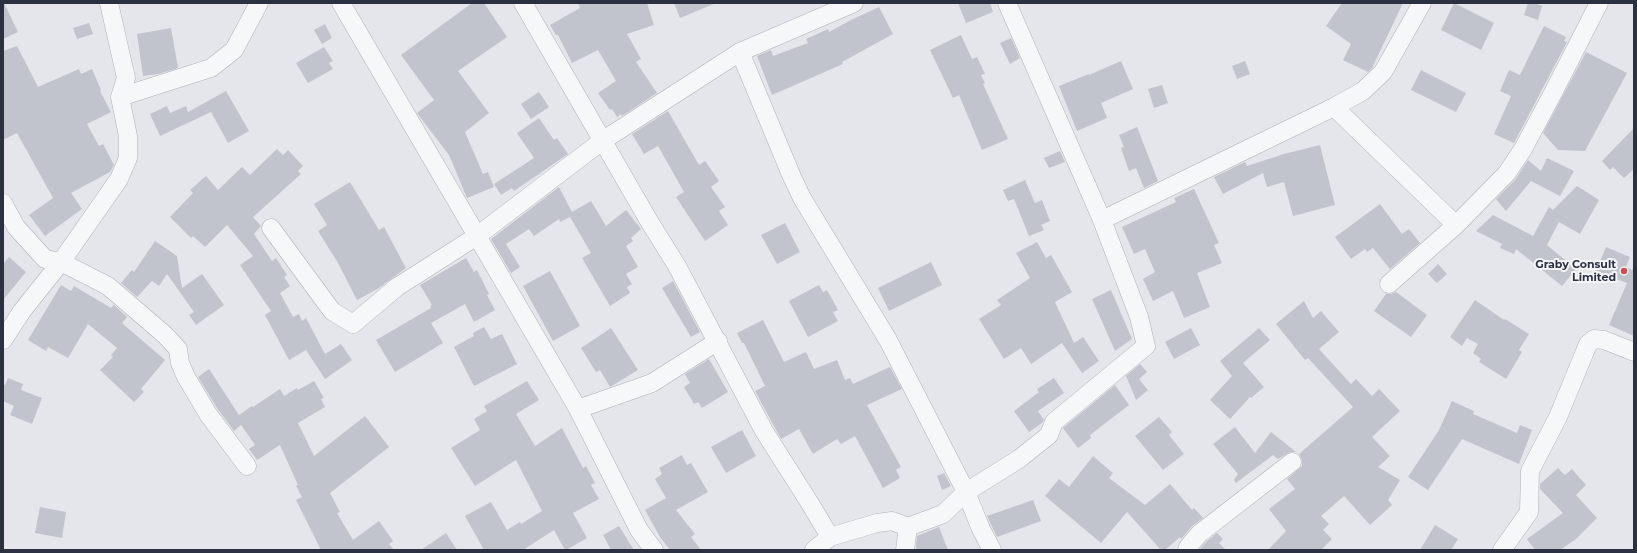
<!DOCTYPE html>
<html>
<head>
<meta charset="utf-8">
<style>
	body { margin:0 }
	#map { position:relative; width:1637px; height:553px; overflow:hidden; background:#e4e6eb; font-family:Montserrat,sans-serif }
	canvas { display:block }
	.frame { position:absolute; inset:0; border:4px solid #2c3142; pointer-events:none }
</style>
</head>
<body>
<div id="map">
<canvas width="1637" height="553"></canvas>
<div class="frame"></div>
</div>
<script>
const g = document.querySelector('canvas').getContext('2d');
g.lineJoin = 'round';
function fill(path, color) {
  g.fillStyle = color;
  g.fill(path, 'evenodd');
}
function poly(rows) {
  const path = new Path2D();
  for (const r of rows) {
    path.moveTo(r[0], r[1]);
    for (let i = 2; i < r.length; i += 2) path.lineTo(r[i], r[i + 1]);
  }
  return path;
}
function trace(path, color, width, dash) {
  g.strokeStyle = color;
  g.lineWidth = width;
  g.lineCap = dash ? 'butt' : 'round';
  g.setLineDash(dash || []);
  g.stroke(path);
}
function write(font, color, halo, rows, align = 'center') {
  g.font = font + ' Montserrat,sans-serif';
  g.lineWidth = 4;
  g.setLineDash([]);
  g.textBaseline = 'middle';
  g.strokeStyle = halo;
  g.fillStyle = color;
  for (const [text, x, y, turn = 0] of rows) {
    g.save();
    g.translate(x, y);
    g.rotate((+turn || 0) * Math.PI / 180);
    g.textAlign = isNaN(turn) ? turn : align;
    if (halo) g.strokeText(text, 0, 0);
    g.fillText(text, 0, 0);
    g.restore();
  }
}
const building = poly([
	[3,3,4,3,18,32,3,39],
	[472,3,484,3,507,37,458,71,489,113,465,132,483,174,488,172,494,187,467,198,449,155,417,113,434,100,401,55],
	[578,3,647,3,654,25,627,34,641,59,636,62,657,93,622,116,621,114,617,117,612,109,610,110,598,93,616,81,598,50,572,63,558,35,556,35,550,25,580,8],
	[674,3,716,3,680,18],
	[958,3,990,3,993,12,966,23],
	[1342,3,1403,3,1372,68,1368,72,1343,60,1351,44,1326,26],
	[1454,3,1494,23,1481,50,1441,30],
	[1528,3,1535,3,1542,6,1538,20,1524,15],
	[879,7,893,34,842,62,843,64,772,95,757,56,771,50,773,56,808,43,806,39,828,29,829,32,851,20],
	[89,23,93,34,77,39,73,28],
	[325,24,332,38,322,44,314,30],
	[1544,26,1566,37,1564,41,1567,42,1514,143,1494,134,1511,96,1500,91,1509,70,1520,75],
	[171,28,178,68,158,74,143,76,137,34],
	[961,35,972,59,977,57,985,74,981,75,985,83,983,84,1008,139,982,150,959,95,953,98,930,50],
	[1011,38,1020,58,1010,64,1000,43],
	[17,46,38,87,79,69,81,74,92,69,101,90,100,91,111,112,87,124,99,146,103,144,114,165,110,172,71,193,82,209,45,236,29,215,53,198,17,133,3,140,3,51],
	[324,47,333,61,329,63,333,69,308,83,296,63],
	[1586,52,1627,73,1585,151,1558,150,1543,133],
	[1121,61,1133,89,1101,103,1107,118,1077,131,1059,86,1089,74,1089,75],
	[1245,61,1250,74,1237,79,1232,66],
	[1421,70,1466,93,1456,112,1411,90],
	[1162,85,1168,103,1154,108,1148,89],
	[226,91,249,131,228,143,211,112,160,136,150,114,167,106,170,113,186,106,188,112],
	[539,92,549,107,531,119,521,104],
	[668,111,699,165,705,161,719,181,711,187,725,207,719,211,728,225,705,241,676,197,684,192,658,146,644,154,632,134],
	[539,118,554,140,557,138,568,154,514,191,512,188,501,195,494,184,534,158,517,133],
	[1137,127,1158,181,1144,188,1136,168,1129,171,1121,148,1124,147,1119,135],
	[1634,128,1634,169,1624,178,1613,167,1610,170,1602,161],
	[1320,145,1335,205,1293,216,1284,182,1267,187,1263,173,1223,194,1214,177,1245,162,1247,166,1284,154],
	[277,149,283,155,288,150,303,166,298,171,301,174,253,217,261,226,254,234,272,261,276,258,287,275,284,277,290,286,280,293,293,317,299,314,302,321,306,318,325,354,341,344,352,360,325,379,306,350,289,360,265,315,271,311,240,265,253,256,227,225,205,247,193,236,191,238,170,217,193,193,190,190,206,176,218,190,242,167,250,175],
	[1060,151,1065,162,1049,168,1044,158],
	[1547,158,1574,171,1560,196,1531,181,1506,211,1496,199,1515,180,1528,160,1541,171],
	[1025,180,1035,203,1042,200,1050,221,1041,225,1044,230,1029,236,1014,199,1008,201,1003,190],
	[350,182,379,230,384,227,406,268,379,288,357,300,338,263,318,231,327,225,314,204],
	[1577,186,1599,200,1580,234,1559,222,1547,245,1576,269,1562,286,1516,249,1514,254,1500,248,1502,244,1476,231,1493,215,1533,236,1549,207,1553,210],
	[559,187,572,212,591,201,606,226,626,210,641,229,631,238,633,241,626,246,638,267,626,274,632,284,627,287,630,293,610,306,582,258,591,253,570,217,560,222,559,219,534,236,529,229,506,244,520,267,511,273,491,239],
	[1194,189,1219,243,1214,245,1222,263,1197,273,1210,307,1184,318,1173,291,1153,301,1143,279,1155,272,1145,249,1134,254,1122,227,1176,202,1174,198],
	[1380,204,1402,234,1409,229,1420,243,1390,269,1373,248,1367,252,1365,249,1351,259,1335,237],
	[785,223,800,252,777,264,761,235],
	[155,241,177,256,182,288,202,274,224,305,196,325,189,315,194,312,167,274,159,286,152,281,137,297,121,283,132,270,134,272],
	[1037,242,1046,258,1051,255,1072,292,1055,302,1074,343,1083,337,1099,361,1082,373,1062,343,1031,364,1021,348,1004,359,979,319,1001,305,997,300,1030,278,1016,253],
	[1606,247,1630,257,1626,267,1632,270,1634,267,1634,336,1609,325,1627,283,1596,271],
	[9,257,26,272,3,300,3,264],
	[466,258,474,272,477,270,489,294,487,295,495,310,474,322,465,304,431,323,443,343,395,372,376,340,431,308,430,306,432,305,420,285],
	[931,262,942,285,889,311,878,288],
	[1438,264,1447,274,1437,283,1428,274],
	[550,271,580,326,553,341,523,286],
	[673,281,700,332,691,337,662,288],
	[61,285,71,291,74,286,111,308,114,305,127,317,122,323,165,360,141,389,144,392,134,402,100,370,113,357,111,355,117,348,88,324,68,358,48,347,46,351,28,340],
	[819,285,823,292,827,290,838,310,833,312,838,321,808,337,789,301],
	[1111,290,1132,339,1115,351,1092,299],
	[1396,292,1427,315,1411,337,1374,311,1386,294,1391,294],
	[1475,300,1504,320,1505,319,1529,334,1519,350,1522,352,1506,379,1479,362,1481,359,1473,353,1478,344,1467,338,1462,346,1450,337],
	[1304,301,1313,318,1321,311,1339,332,1319,349,1351,384,1356,379,1372,396,1379,389,1400,411,1372,437,1390,456,1378,467,1400,480,1388,500,1392,505,1370,525,1344,496,1321,516,1329,524,1323,530,1332,539,1321,550,1268,550,1286,531,1269,509,1295,489,1287,479,1302,466,1302,460,1299,454,1353,407,1308,358,1305,360,1276,324],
	[763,320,784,362,806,352,814,369,837,360,845,380,850,378,853,384,890,367,902,389,867,405,901,467,896,470,900,478,883,488,855,436,841,444,837,439,813,454,799,429,781,439,755,391,765,386,744,343,742,343,737,333],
	[484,327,491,339,502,334,517,364,474,386,454,347,474,336,473,333],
	[611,328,638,370,610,387,600,370,596,372,581,348],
	[1191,328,1200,345,1174,359,1165,342],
	[1259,328,1270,340,1243,363,1264,387,1251,398,1250,397,1230,419,1210,400,1232,376,1220,361],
	[709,359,728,392,702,408,698,402,694,404,684,387,690,383,685,374],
	[1140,364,1147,372,1139,379,1148,390,1136,400,1126,376],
	[209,369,239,415,252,406,253,407,280,389,284,396,297,388,298,390,314,381,324,398,321,399,325,407,298,423,314,456,365,416,389,447,330,493,340,512,337,513,353,540,379,521,393,541,389,544,394,550,321,550,296,500,302,497,296,486,298,485,280,445,257,460,249,449,255,445,241,425,234,431,217,408,198,377],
	[8,378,23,384,21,390,42,398,32,424,10,415,14,406,3,401,3,384,5,385],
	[1054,378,1064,393,1038,411,1044,420,1042,423,1029,432,1014,411,1039,392,1037,389],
	[527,381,539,400,516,414,535,446,562,428,583,468,586,466,595,483,591,485,599,499,573,513,587,538,566,550,565,550,554,530,523,550,484,550,465,516,491,502,507,530,520,522,521,524,542,511,516,460,475,486,451,448,480,430,474,419,487,411,484,406],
	[1115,385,1129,405,1090,435,1091,438,1078,448,1063,428],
	[1452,401,1474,411,1473,414,1517,433,1520,425,1532,430,1519,464,1462,439,1428,490,1408,477,1439,430],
	[1159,417,1172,432,1169,435,1184,454,1163,470,1135,436],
	[1235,427,1255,453,1271,432,1296,452,1290,452,1278,459,1273,455,1236,483,1234,480,1238,474,1213,444],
	[742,430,756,456,726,473,711,447],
	[682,455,687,465,691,463,708,492,676,510,695,534,691,537,701,550,670,550,660,537,645,510,666,498,655,479,662,474,659,468],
	[1093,456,1113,473,1109,478,1145,505,1170,484,1192,510,1194,508,1203,518,1192,526,1181,539,1180,537,1165,550,1161,550,1127,512,1101,543,1045,496,1059,479,1069,487],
	[1558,468,1565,475,1572,469,1586,485,1576,495,1597,518,1576,539,1560,550,1535,550,1527,539,1563,513,1540,489,1540,484],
	[944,473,951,486,942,490,937,476],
	[1033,500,1041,521,997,537,987,516],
	[40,507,66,512,62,538,35,533],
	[1435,525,1458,539,1451,550,1420,550],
	[619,526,634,550,611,550,603,535],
	[939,527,948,550,917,550,916,547,917,536],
	[446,533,457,550,421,550],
	[1217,533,1223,539,1219,543,1226,550,1200,549,1207,541]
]);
const minor = poly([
	[341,3,578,409,639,530,654,550],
	[523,3,649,221,677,266,764,431,811,505,830,537],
	[740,52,792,177,802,198,888,340,966,492,981,529,992,550],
	[120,97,211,68,234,50,259,3],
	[1334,107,1456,225],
	[3,203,16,227,45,259,61,262,108,286,165,335,178,349,180,363,186,377,208,414,247,466],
	[1102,220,1334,107,1363,91,1383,72,1422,3],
	[271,228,332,311,353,324,397,287,477,236,602,141,740,52,854,3],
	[1389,284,1456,225,1507,173,1523,149,1553,93,1599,3],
	[3,340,22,311,61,262,119,179,128,158,128,136,120,97,126,78,109,3],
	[578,409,652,383,718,341],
	[814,550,830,537,877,523,892,521,908,527,943,514,966,492,1019,459,1049,435,1054,422,1146,346,1139,317,1102,220,1007,3],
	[905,550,908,527],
	[1187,550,1188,547,1200,533,1292,462],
	[1502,550,1529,512,1530,471,1558,417,1588,344,1594,339,1604,340,1634,352]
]);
const markers = [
	[1624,271,4,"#c75154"]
];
const poiNames = [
	["Graby Consult",1616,265],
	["Limited",1616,278]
];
fill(building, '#c1c4cd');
trace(minor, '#adb0b8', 19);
trace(minor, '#f6f7f9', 18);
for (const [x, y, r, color] of markers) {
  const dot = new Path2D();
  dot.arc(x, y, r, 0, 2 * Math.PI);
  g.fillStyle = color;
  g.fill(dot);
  trace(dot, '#f3f5f8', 1.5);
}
write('bold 11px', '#2c3142', '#f3f5f8', poiNames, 'right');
</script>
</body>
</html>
